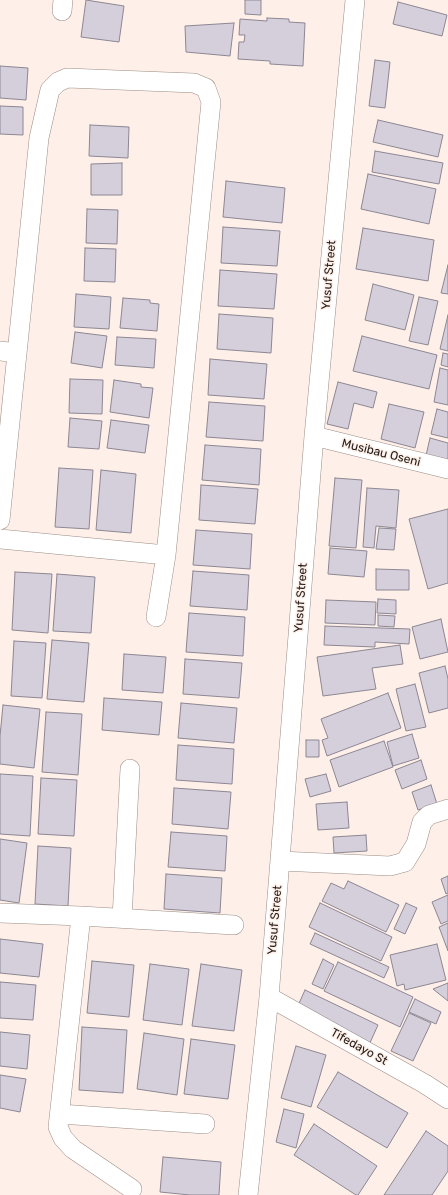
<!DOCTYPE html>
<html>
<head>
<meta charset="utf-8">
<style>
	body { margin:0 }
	canvas { display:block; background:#fef0e8 }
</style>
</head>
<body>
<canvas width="448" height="1195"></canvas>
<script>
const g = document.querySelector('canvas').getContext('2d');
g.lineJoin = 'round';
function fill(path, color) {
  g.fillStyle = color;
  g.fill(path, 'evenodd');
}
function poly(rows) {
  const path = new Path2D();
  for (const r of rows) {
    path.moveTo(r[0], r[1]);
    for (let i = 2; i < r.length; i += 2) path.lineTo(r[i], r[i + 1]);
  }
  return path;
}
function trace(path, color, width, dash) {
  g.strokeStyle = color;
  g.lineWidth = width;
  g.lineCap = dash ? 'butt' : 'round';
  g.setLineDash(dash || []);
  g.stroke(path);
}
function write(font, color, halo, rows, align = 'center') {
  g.font = font + ' Rubik,sans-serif';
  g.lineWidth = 3;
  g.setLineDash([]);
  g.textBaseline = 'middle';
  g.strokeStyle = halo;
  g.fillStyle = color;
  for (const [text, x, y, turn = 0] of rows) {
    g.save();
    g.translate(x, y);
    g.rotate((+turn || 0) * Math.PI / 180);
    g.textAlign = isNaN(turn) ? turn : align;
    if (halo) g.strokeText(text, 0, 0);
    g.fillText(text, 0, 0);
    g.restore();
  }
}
const building = poly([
	[86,0,124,6,119,42,81,37,86,0],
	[245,0,261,0,261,15,245,14,245,0],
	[398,2,447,15,442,36,393,24,398,2],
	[267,18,289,19,289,22,305,23,303,66,270,64,270,61,238,59,239,42,244,42,245,35,239,35,240,19,267,21,267,18],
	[234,23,230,56,186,52,185,26,234,23],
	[375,60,390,62,385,108,369,106,375,60],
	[0,66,28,68,26,100,0,98,0,66],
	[0,106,23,107,23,135,0,134,0,106],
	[378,120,443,135,438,157,373,142,378,120],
	[90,125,129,127,128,158,89,156,90,125],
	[375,151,443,163,439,184,372,172,375,151],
	[122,163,122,195,91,195,91,164,122,163],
	[368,174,436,189,429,224,361,209,368,174],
	[226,181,285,188,282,223,223,217,226,181],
	[87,209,118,210,117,244,86,243,87,209],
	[223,227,280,231,277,266,221,263,223,227],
	[363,228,434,240,428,281,356,269,363,228],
	[85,248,116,249,115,282,84,281,85,248],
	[448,265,448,294,441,293,448,265],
	[220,270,277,274,274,309,218,306,220,270],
	[373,284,414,295,405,330,365,320,373,284],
	[76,294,111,297,109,329,74,327,76,294],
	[419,297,438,301,428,345,409,341,419,297],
	[123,298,150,300,150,303,159,304,157,331,120,328,123,298],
	[219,314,273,318,271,353,217,349,219,314],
	[448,315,448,351,440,349,448,315],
	[75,332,107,336,102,368,71,363,75,332],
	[362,336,437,355,429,389,353,371,362,336],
	[117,337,156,339,154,368,115,365,117,337],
	[443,353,448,354,448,367,441,365,443,353],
	[210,359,267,364,264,399,208,395,210,359],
	[440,368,448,370,448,405,434,402,440,368],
	[70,379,103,380,102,414,69,413,70,379],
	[114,380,141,384,141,387,153,388,149,418,110,412,114,380],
	[338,382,377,392,373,408,354,403,348,429,327,424,338,382],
	[209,402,265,406,263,441,206,437,209,402],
	[389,404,424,412,415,448,381,439,389,404],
	[437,409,448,412,448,438,431,434,437,409],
	[70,418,102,421,99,449,68,447,70,418],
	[111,420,149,425,145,453,107,448,111,420],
	[430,438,448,443,448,466,425,460,430,438],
	[205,445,261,449,259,485,202,480,205,445],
	[59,468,93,470,89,529,55,527,59,468],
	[101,470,136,474,131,533,96,530,101,470],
	[335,478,362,480,356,548,329,546,335,478],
	[201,485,258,489,255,524,199,520,201,485],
	[367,488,399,490,396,528,376,526,374,548,363,547,367,488],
	[448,509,448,583,428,589,409,519,448,509],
	[379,528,396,529,394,550,376,549,379,528],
	[196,530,252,534,250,569,193,565,196,530],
	[330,548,367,551,364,577,328,574,330,548],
	[376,569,409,570,409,590,376,590,376,569],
	[193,571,249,575,247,610,190,606,193,571],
	[15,572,52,574,48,633,12,630,15,572],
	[57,574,95,577,91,633,53,631,57,574],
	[378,599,396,600,396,614,377,613,378,599],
	[326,600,376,602,375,625,325,623,326,600],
	[189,613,245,617,243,656,186,652,189,613],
	[378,615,395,616,394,627,378,626,378,615],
	[441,619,448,652,420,659,412,627,441,619],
	[325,626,410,629,409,644,375,642,375,647,324,645,325,626],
	[52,640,89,643,84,702,47,699,52,640],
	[14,641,46,643,42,698,11,696,14,641],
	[400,645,403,664,372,668,376,689,323,696,317,657,400,645],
	[124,654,166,657,163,693,122,690,124,654],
	[185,659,242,663,239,698,183,694,185,659],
	[445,666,448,679,448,708,429,713,419,673,445,666],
	[415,684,426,727,406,731,396,689,415,684],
	[388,693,401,728,327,756,322,740,328,738,321,719,388,693],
	[104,698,162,702,159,735,102,730,104,698],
	[181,703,237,708,234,743,178,738,181,703],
	[3,705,40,709,34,768,0,764,0,736,3,705],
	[46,712,82,714,78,775,42,772,46,712],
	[412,734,419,758,393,766,387,742,412,734],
	[306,740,319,740,319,757,306,757,306,740],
	[384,741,393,767,339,787,330,760,384,741],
	[178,745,234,749,232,784,176,780,178,745],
	[421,760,427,779,402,789,395,770,421,760],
	[0,774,33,776,30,836,0,834,0,774],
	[326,774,331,791,310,797,305,779,326,774],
	[41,778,77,780,74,836,38,834,41,778],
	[431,785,437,804,418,810,412,792,431,785],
	[174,788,231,792,228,829,172,824,174,788],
	[347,802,349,828,318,830,316,804,347,802],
	[171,832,227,836,225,871,168,867,171,832],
	[366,835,367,851,334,853,333,837,366,835],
	[0,839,27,843,19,903,0,900,0,839],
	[38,846,71,848,68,906,35,904,38,846],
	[166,874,222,878,220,913,164,909,166,874],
	[448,876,448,893,446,894,441,879,448,876],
	[348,881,399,905,386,932,322,901,331,883,344,889,348,881],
	[448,895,448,921,441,924,432,902,448,895],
	[320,903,392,937,381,961,309,927,320,903],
	[406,903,417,908,405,934,394,929,406,903],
	[448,923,448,951,439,927,448,923],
	[315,933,389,967,384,978,310,944,315,933],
	[0,939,43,944,39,977,0,973,0,939],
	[437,944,446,980,405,990,404,984,397,986,390,955,437,944],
	[323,959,334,965,323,989,312,984,323,959],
	[92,961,134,965,129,1017,87,1013,92,961],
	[338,962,413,997,400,1027,324,991,338,962],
	[150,964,189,969,182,1025,143,1020,150,964],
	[201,964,242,970,234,1031,192,1026,201,964],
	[0,982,36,985,33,1020,0,1018,0,982],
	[448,983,448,1001,433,989,448,983],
	[305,990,378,1025,369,1045,296,1010,305,990],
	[415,999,441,1012,436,1024,409,1012,415,999],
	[409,1013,431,1023,413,1061,391,1051,409,1013],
	[82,1027,127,1030,123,1093,79,1090,82,1027],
	[0,1032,30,1035,27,1069,0,1066,0,1032],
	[144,1033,184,1039,177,1095,137,1089,144,1033],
	[191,1039,235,1045,228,1099,184,1094,191,1039],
	[296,1046,326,1055,311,1107,281,1098,296,1046],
	[338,1072,408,1113,387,1148,317,1107,338,1072],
	[0,1075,26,1079,20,1112,0,1108,0,1075],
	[284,1109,304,1114,296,1148,276,1142,284,1109],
	[314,1124,377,1166,358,1195,356,1195,294,1155,314,1124],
	[426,1131,448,1146,448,1171,432,1195,384,1195,426,1131],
	[163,1157,221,1162,219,1195,190,1195,160,1192,163,1157]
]);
const street = poly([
	[62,11,63,0],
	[0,351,17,353],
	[314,436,448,469],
	[0,520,39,138,50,90,58,82,67,78,194,83,206,88,211,102,166,555,156,617],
	[0,539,166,555],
	[280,861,390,866,405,862,416,844,422,822,429,815,448,809],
	[0,913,81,916,234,925],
	[81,916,58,1127,63,1138,73,1149,132,1189],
	[122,918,130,769],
	[269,997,425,1084,448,1099],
	[60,1114,205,1124],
	[248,1195,269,997,314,436,355,0]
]);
const streetNames = [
	["Yusuf Street",329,275,-85],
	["Musibau Oseni",381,453,14],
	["Yusuf Street",301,598,-86],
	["Yusuf Street",275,920,-85],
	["Tifedayo St",359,1047,29]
];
fill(building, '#d5cfdc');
trace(building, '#8c8793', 1);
trace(street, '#9a8d86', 20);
trace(street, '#fff', 19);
write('12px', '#1e1917', '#fef0e8', streetNames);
</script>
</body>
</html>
